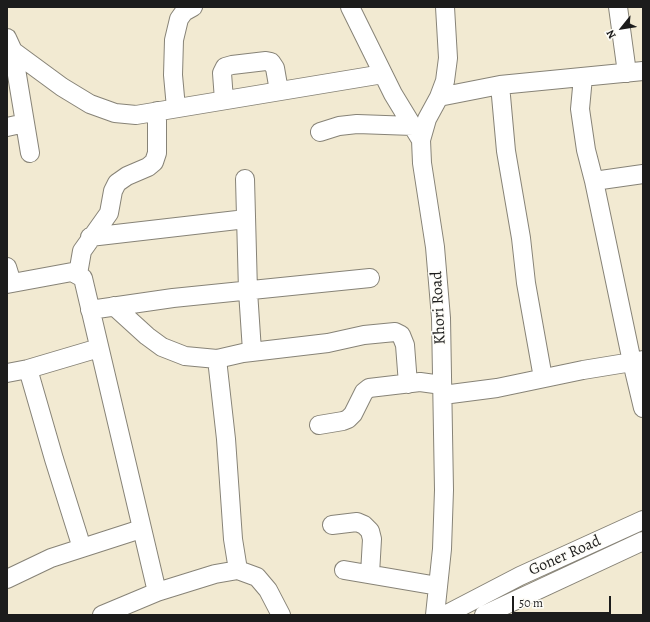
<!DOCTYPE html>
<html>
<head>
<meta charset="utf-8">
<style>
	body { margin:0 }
	#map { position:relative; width:650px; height:622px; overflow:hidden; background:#f2ead2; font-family:Alegreya,serif }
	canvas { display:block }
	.frame { position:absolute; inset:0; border:8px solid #1c1c1c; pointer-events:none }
	.north { position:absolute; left:602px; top:8px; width:40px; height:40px; -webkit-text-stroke:3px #fdfcf7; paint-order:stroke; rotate:240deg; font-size:11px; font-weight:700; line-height:16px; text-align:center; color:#1c1c1c }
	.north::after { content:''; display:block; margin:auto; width:14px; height:18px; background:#1c1c1c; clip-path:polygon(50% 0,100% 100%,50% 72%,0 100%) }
	.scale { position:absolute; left:512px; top:596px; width:99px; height:18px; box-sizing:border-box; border:2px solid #1c1c1c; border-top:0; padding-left:5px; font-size:12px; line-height:14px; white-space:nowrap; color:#1c1c1c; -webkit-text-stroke:3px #fdfcf7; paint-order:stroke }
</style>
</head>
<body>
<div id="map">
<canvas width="650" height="622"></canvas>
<div class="frame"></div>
<div class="north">N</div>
<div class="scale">50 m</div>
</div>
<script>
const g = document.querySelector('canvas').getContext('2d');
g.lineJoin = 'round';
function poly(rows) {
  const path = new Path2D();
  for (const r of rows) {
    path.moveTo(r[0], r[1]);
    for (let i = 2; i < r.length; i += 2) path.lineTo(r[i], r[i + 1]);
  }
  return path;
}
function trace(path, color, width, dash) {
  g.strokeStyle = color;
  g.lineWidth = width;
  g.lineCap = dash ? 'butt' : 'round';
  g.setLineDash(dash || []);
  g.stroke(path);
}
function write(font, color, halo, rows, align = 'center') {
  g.font = font + ' Alegreya,serif';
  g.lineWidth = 3;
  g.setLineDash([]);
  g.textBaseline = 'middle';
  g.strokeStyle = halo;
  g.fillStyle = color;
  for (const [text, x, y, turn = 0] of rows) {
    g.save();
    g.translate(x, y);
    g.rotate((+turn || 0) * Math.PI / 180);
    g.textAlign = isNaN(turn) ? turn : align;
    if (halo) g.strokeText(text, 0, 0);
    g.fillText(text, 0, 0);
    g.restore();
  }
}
const minor = poly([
	[350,7,393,94,421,140],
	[618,7,627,73],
	[7,38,13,51,30,153],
	[13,51,62,87,90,104,115,113,136,115,383,74],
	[583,77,580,109,586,150,594,181,643,174],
	[500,85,506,151,521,238,526,283,543,378],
	[439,97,500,85,643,71],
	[224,100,222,73,225,67,232,65,266,61,271,62,275,68,279,91],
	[176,108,173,75,174,40,179,19,184,12,193,7],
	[7,127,25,123],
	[320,132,339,126,357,124,413,126],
	[245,179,248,291,252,351],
	[594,181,632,362,643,360],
	[90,237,246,219],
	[7,267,12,283],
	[78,274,82,251,109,213,113,191,117,183,127,176,148,167,154,162,157,153,157,111],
	[7,284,72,272,83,278,157,592],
	[114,306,147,336,162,347,185,356,217,359],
	[90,310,173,298,370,278],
	[28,369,99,348],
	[7,373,28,369,54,459,82,548],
	[443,395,497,388,583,370,632,362,643,408],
	[319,425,343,421,348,419,353,414,364,392,369,388,420,382,442,385],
	[332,525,357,522,364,525,370,531,372,539,370,574],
	[238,570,233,539,226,439,217,359,243,353,328,343,364,335,395,332,401,335,405,345,408,384],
	[344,570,438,586],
	[7,579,51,558,141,529],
	[102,615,157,592,215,574,238,570,257,577,268,590,281,615],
	[435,615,442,549,444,490,441,318,435,247,422,163,421,140,427,119,439,97,445,81,448,58,445,7],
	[445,615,520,576,643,520],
	[484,615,643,541]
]);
const streetNames = [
	["Khori Road",439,308,-93],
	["Goner Road",565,556,-24]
];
trace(minor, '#878377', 20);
trace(minor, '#fff', 18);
write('16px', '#1c1c1c', '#fdfcf7', streetNames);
</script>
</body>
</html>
